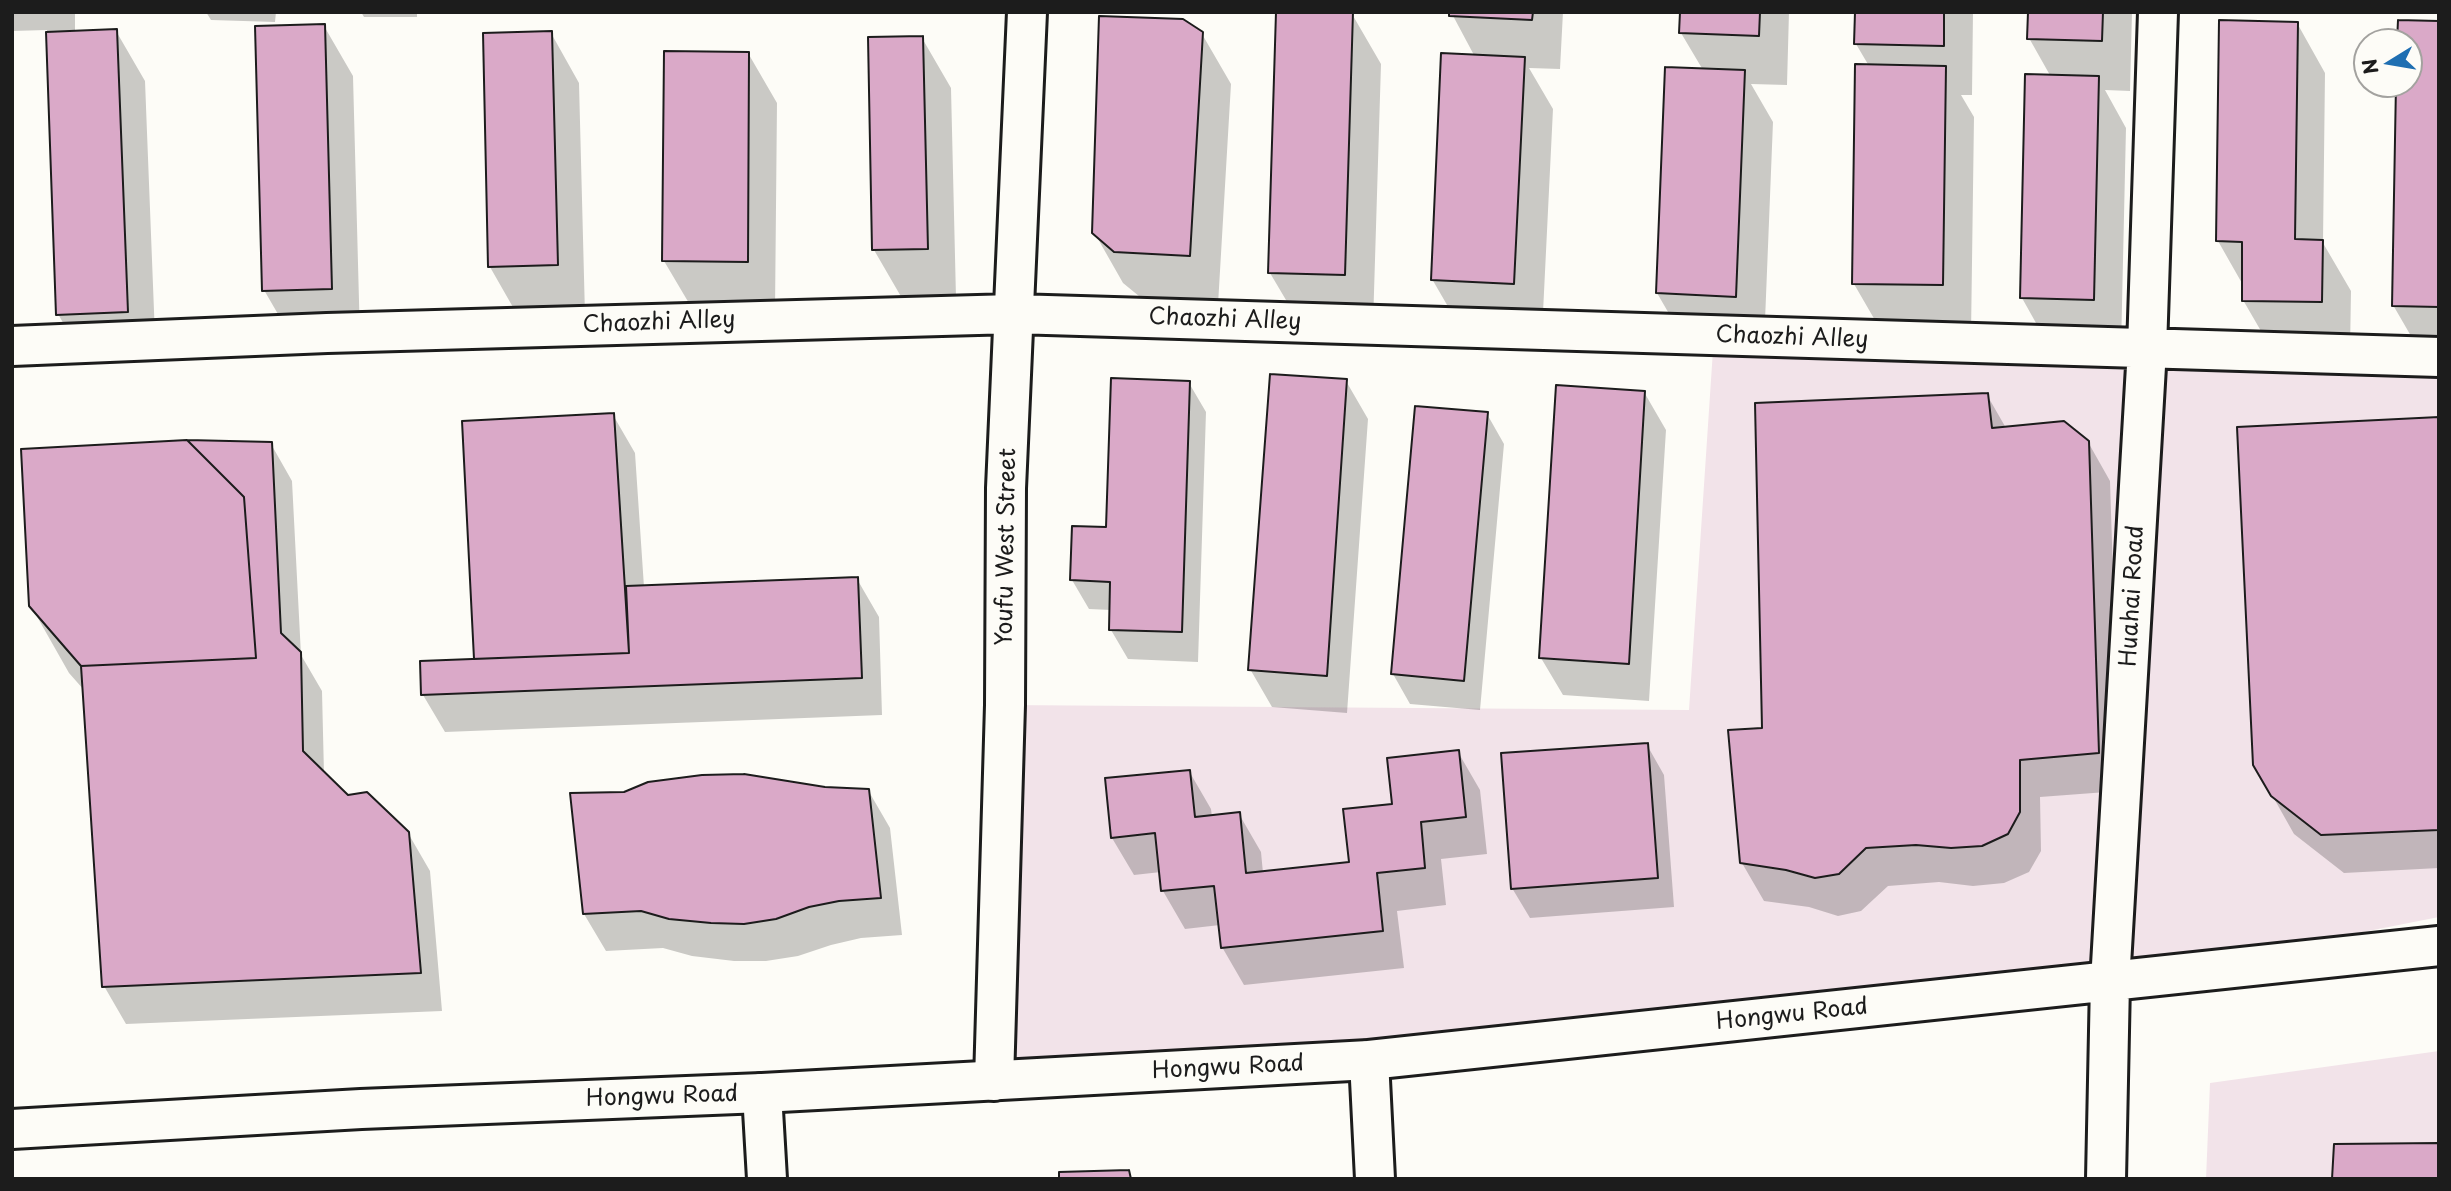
<!DOCTYPE html>
<html>
<head>
<meta charset="utf-8">
<style>
	body { margin:0 }
	#map { position:relative; width:2451px; height:1191px; overflow:hidden; background:#fdfcf7; font-family:"Playpen Sans",sans-serif }
	canvas { display:block }
	.frame { position:absolute; inset:0; border:14px solid #1c1c1c; pointer-events:none }
	.north { position:absolute; left:2353px; top:28px; width:70px; height:70px; box-sizing:border-box; background:#fdfcf7; border:2px solid #a3a29f; border-radius:50%; rotate:259deg; font-size:19px; font-weight:700; line-height:28px; text-align:center; color:#1c1c1c }
	.north::after { content:''; display:block; margin:auto; width:24px; height:32px; background:#1f6fb2; clip-path:polygon(50% 0,100% 100%,50% 72%,0 100%) }
</style>
</head>
<body>
<div id="map">
<canvas width="2451" height="1191"></canvas>
<div class="frame"></div>
<div class="north">N</div>
</div>
<script>
const g = document.querySelector('canvas').getContext('2d');
g.lineJoin = 'round';
function fill(path, color) {
  g.fillStyle = color;
  g.fill(path, 'evenodd');
}
function poly(rows) {
  const path = new Path2D();
  for (const r of rows) {
    path.moveTo(r[0], r[1]);
    for (let i = 2; i < r.length; i += 2) path.lineTo(r[i], r[i + 1]);
  }
  return path;
}
function trace(path, color, width, dash) {
  g.strokeStyle = color;
  g.lineWidth = width;
  g.lineCap = dash ? 'butt' : 'round';
  g.setLineDash(dash || []);
  g.stroke(path);
}
function write(font, color, halo, rows, align = 'center') {
  g.font = font + ' "Playpen Sans",sans-serif';
  g.lineWidth = 5;
  g.setLineDash([]);
  g.textBaseline = 'middle';
  g.strokeStyle = halo;
  g.fillStyle = color;
  for (const [text, x, y, turn = 0] of rows) {
    g.save();
    g.translate(x, y);
    g.rotate((+turn || 0) * Math.PI / 180);
    g.textAlign = isNaN(turn) ? turn : align;
    if (halo) g.strokeText(text, 0, 0);
    g.fillText(text, 0, 0);
    g.restore();
  }
}
const built = poly([
	[1714,335,2439,357,2439,917,2110,982,994,1081,1005,705,1689,710],
	[2439,1051,2439,1179,2206,1179,2210,1083]
]);
const shadow = poly([
	[12,12,75,12,75,32,116,31,145,81,156,362,87,364,58,314,47,30,12,31],
	[206,12,276,12,275,22,211,20],
	[361,12,417,12,417,17,364,17],
	[633,12,725,12,725,14,634,14],
	[1278,12,1383,12,1383,14,1352,14,1381,64,1373,325,1299,322,1270,273],
	[1451,12,1563,12,1560,69,1529,68,1553,109,1542,333,1461,329,1432,279,1475,57],
	[1682,12,1789,12,1787,85,1751,84,1773,122,1764,346,1686,343,1657,293,1703,70,1681,33],
	[1856,12,1973,12,1972,95,1961,95,1974,117,1971,335,1883,334,1854,284,1869,66,1856,44],
	[2030,12,2132,12,2130,91,2105,90,2126,128,2121,349,2050,348,2022,298,2051,77,2029,38],
	[2297,23,2325,73,2323,243,2351,291,2350,351,2272,350,2243,300,2243,285,2218,241],
	[2439,23,2439,355,2422,355,2393,305,2398,84,2409,84,2409,42,2399,42],
	[324,26,353,76,360,338,293,340,264,290],
	[551,33,579,83,585,315,518,316,490,267],
	[1202,34,1231,84,1218,305,1145,301,1123,283,1094,232],
	[922,38,951,88,956,298,903,300,874,250],
	[748,53,777,103,775,311,693,310,664,261],
	[1346,381,1368,419,1347,713,1272,707,1250,669],
	[1189,383,1206,412,1198,662,1128,659,1111,630,1111,610,1089,609,1072,580,1108,528],
	[1644,392,1666,430,1649,701,1563,695,1541,658],
	[1987,395,2006,428,2088,442,2110,481,2120,791,2040,797,2041,851,2029,872,2004,883,1973,886,1939,882,1888,886,1861,911,1838,916,1809,907,1764,901,1742,863,1763,730],
	[1487,414,1504,444,1480,710,1410,704,1393,674],
	[613,415,635,453,644,587,857,579,879,617,882,715,445,732,423,695,476,661],
	[2439,419,2439,868,2344,873,2294,834,2272,795],
	[271,444,292,481,301,655,322,691,324,774,347,797,408,833,430,871,442,1011,126,1024,104,986,84,690,69,673,31,606],
	[1647,745,1664,775,1674,907,1530,918,1512,888],
	[1458,752,1480,790,1487,854,1441,859,1446,905,1397,911,1404,968,1244,985,1222,947,1220,925,1185,929,1163,891,1161,872,1134,875,1112,838,1189,771,1211,809,1212,817,1239,814,1261,852,1263,873,1351,864,1394,806],
	[868,790,890,828,902,935,861,938,831,945,798,956,766,961,734,961,692,956,663,948,606,951,584,914]
]);
const building = poly([
	[1276,12,1353,12,1345,275,1268,273,1276,12],
	[1449,12,1533,12,1532,20,1449,16,1449,12],
	[1680,12,1760,12,1759,36,1679,33,1680,12],
	[1855,12,1944,12,1944,46,1854,44,1855,12],
	[2028,12,2103,12,2102,41,2027,39,2028,12],
	[1099,16,1183,19,1203,32,1190,256,1114,252,1092,233,1099,16],
	[2219,20,2298,22,2295,239,2323,240,2322,302,2242,301,2242,242,2216,241,2219,20],
	[2398,20,2439,21,2439,307,2392,306,2396,84,2409,84,2409,42,2397,42,2398,20],
	[325,24,332,289,262,291,255,26,325,24],
	[117,29,128,312,56,315,46,32,117,29],
	[552,31,558,265,488,267,483,33,552,31],
	[923,36,928,249,872,250,868,37,923,36],
	[664,51,749,52,748,262,662,261,664,51],
	[1441,53,1525,57,1514,284,1431,280,1441,53],
	[1855,64,1946,66,1943,285,1852,284,1855,64],
	[1665,67,1745,70,1736,297,1656,293,1665,67],
	[2025,74,2099,76,2094,300,2020,298,2025,74],
	[1270,374,1347,379,1327,676,1248,670,1270,374],
	[1111,378,1190,381,1182,632,1109,630,1110,582,1070,580,1072,526,1106,527,1111,378],
	[1556,385,1645,391,1629,664,1539,658,1556,385],
	[1988,393,1992,428,2064,421,2089,441,2099,753,2020,760,2020,812,2008,834,1982,846,1951,848,1916,845,1866,848,1839,874,1815,878,1786,870,1740,863,1728,730,1762,728,1755,403,1988,393],
	[1415,406,1488,412,1464,681,1391,674,1415,406],
	[614,413,629,653,474,659,462,421,614,413],
	[2439,417,2439,830,2321,835,2271,796,2253,765,2237,427,2439,417],
	[187,440,244,497,256,658,81,666,29,606,21,449,187,440],
	[187,440,272,442,281,633,301,652,303,751,348,795,367,792,409,832,421,973,102,987,81,666,256,658,244,497,187,440],
	[858,577,862,678,421,695,420,661,629,653,626,586,858,577],
	[1648,743,1658,878,1511,889,1501,753,1648,743],
	[1459,750,1466,817,1421,822,1425,868,1377,873,1383,931,1221,948,1214,886,1161,891,1155,833,1111,838,1105,778,1190,770,1195,817,1240,812,1246,873,1349,862,1343,809,1392,804,1387,758,1459,750],
	[744,774,825,787,869,789,881,898,839,901,809,907,776,919,744,924,711,923,669,919,641,911,583,914,570,793,624,792,648,782,702,775,744,774],
	[2439,1143,2439,1179,2332,1179,2334,1144,2439,1143],
	[1129,1170,1131,1179,1059,1179,1059,1172,1129,1170]
]);
const minor = poly([
	[12,346,327,333,1014,314,2439,357],
	[2110,982,2147,349,2158,12],
	[1369,1060,1375,1179],
	[994,1081,1005,705,1006,488,1027,12],
	[762,1093,767,1179]
]);
const major = poly([
	[12,1129,361,1109,762,1093,1369,1060,2439,946],
	[2106,1179,2110,982]
]);
const streetNames = [
	["Chaozhi Alley",1225,320,2],
	["Chaozhi Alley",659,323,-2],
	["Chaozhi Alley",1792,338,2],
	["Youfu West Street",1007,547,-89],
	["Huahai Road",2133,596,-87],
	["Hongwu Road",1792,1015,-6],
	["Hongwu Road",1228,1068,-3],
	["Hongwu Road",662,1097,-2]
];
fill(built, '#f2e3e9');
fill(shadow, '#0003');
fill(building, '#daa9c8');
trace(building, '#1c1c1c', 2);
trace(minor, '#1c1c1c', 44);
trace(major, '#1c1c1c', 44);
trace(minor, '#fdfcf7', 38);
trace(major, '#fdfcf7', 38);
write('23px', '#1c1c1c', '#fdfcf7', streetNames);
</script>
</body>
</html>
